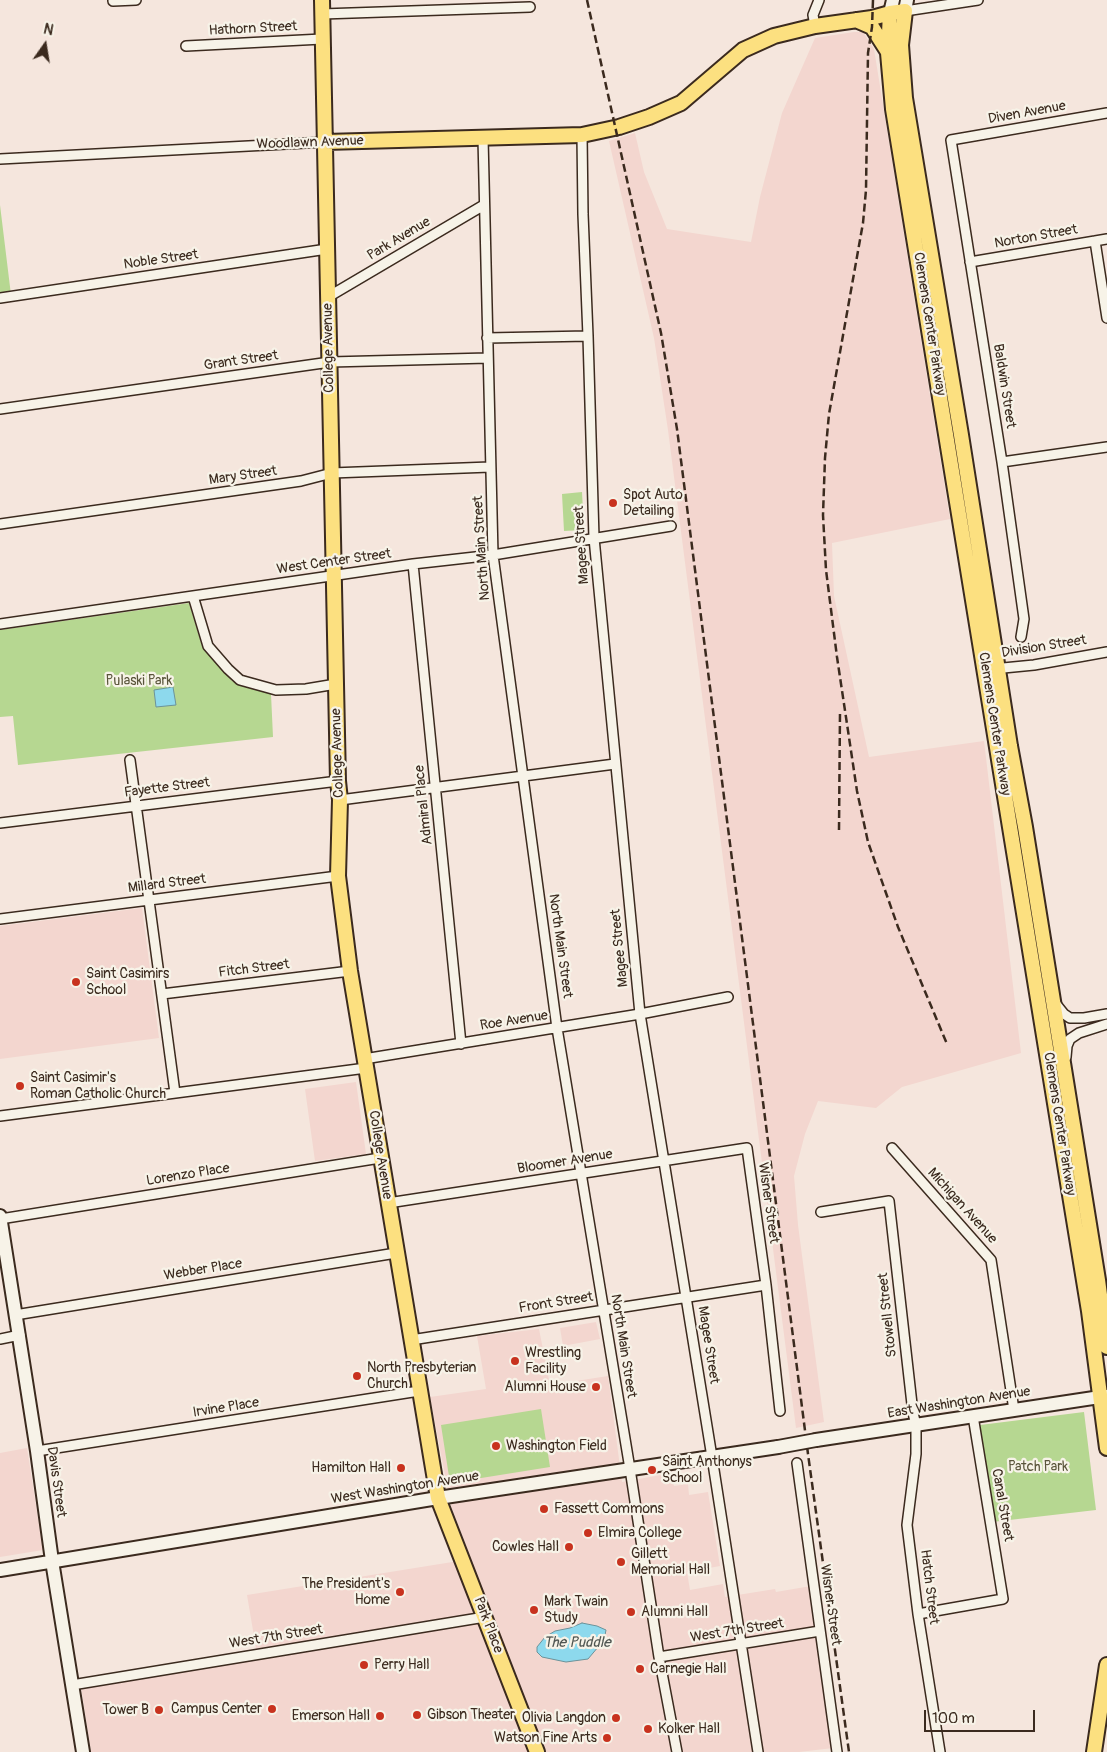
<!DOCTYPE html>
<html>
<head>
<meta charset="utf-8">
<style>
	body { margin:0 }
	#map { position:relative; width:1107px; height:1752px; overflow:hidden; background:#f5e6dd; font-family:Pangolin,sans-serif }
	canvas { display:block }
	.north { position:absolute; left:20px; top:20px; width:50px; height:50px; -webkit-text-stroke:4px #f7f3e8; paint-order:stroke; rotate:13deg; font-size:14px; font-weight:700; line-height:20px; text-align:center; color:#3b2a1e }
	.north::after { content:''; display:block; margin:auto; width:18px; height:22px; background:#3b2a1e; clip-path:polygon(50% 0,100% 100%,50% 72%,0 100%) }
	.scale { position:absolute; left:924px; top:1710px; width:111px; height:22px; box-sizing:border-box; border:2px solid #3b2a1e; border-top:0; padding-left:6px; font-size:15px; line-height:18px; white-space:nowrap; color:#3b2a1e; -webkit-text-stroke:4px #f7f3e8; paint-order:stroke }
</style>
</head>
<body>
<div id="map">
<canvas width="1107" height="1752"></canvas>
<div class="north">N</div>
<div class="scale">100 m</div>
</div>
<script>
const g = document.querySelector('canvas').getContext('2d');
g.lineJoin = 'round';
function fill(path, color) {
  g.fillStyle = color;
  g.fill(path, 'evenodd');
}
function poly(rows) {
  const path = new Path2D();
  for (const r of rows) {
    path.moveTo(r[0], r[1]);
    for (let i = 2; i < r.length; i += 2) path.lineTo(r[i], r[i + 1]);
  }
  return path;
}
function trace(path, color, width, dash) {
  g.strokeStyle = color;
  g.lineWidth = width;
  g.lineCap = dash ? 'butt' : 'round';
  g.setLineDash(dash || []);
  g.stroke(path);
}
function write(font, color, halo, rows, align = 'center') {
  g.font = font + ' Pangolin,sans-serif';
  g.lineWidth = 4.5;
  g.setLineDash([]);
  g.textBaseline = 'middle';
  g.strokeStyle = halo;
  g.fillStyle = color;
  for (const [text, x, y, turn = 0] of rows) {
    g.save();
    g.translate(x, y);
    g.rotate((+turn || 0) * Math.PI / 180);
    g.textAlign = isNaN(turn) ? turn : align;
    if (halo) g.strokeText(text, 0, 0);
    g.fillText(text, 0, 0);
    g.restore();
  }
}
const built = poly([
	[854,32,863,32,874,49,950,519,832,543,834,596,869,757,984,741,1021,1053,902,1087,876,1108,818,1101,805,1134,794,1176,798,1225,824,1422,796,1428,668,430,654,338,609,141,635,133,644,172,667,229,751,242,760,197,782,113,815,38],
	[142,908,159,1038,0,1059,0,926],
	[356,1082,366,1154,315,1161,305,1089],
	[596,1322,600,1339,563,1346,560,1328],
	[539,1329,550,1385,608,1376,622,1482,672,1473,674,1486,688,1484,689,1495,708,1492,720,1566,687,1572,690,1590,723,1584,725,1597,775,1589,776,1592,811,1586,833,1748,799,1752,91,1752,81,1687,258,1660,247,1595,471,1559,451,1506,430,1397,486,1389,477,1336],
	[27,1448,43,1550,0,1557,0,1453]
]);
const green = poly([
	[0,205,11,295,0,296],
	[582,492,584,530,564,531,562,494],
	[189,603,202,646,232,681,271,694,273,737,18,765,13,716,0,717,0,630],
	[541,1409,550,1467,450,1483,441,1425],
	[1084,1412,1096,1510,992,1522,980,1425]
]);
const water = poly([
	[173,687,176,705,156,707,154,690,173,687],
	[582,1623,597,1626,606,1630,604,1640,588,1659,566,1662,542,1657,537,1652,537,1647,545,1637,555,1631,570,1628,582,1623]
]);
const street = poly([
	[113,1,136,0],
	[905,11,978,0],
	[322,14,530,7],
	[815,26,813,15,819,0],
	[186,46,322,39],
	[582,135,583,214,588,336,594,538,640,1014,712,1457,758,1752],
	[483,138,493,555,557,1028,630,1469,659,1657,677,1752],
	[0,159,325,142],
	[1095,241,1107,318],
	[970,262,1107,239],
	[328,297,484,205],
	[0,298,327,249],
	[487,338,588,336],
	[0,409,330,362,488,358],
	[1002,462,1107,447],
	[0,524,301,481,332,473,490,467],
	[413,564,461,1044],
	[193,596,208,646,228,669,240,680,276,690,306,689,336,684],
	[0,624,413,564,493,555,671,526],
	[1021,637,1024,619,1002,462,951,140,1107,113],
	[993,669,1034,665,1107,652],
	[130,760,175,1093],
	[340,800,615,764],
	[0,823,338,781],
	[0,919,338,876],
	[162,994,350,971],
	[1056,1004,1064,1014,1070,1018,1084,1018,1107,1014],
	[1066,1057,1067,1046,1070,1039,1079,1033,1107,1024],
	[364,1059,640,1014,728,997],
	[0,1116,366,1068],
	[892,1148,991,1260,1014,1410],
	[388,1203,747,1148,766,1285,780,1411],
	[821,1212,889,1201,913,1413,916,1425,916,1454,907,1525,918,1614,940,1752],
	[0,1219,380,1158],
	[15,1315,396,1253],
	[0,1339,20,1335],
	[411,1340,766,1285],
	[37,1451,419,1391],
	[797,1463,837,1752],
	[918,1614,1003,1599,973,1416],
	[659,1657,820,1631],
	[72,1685,485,1617]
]);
const secondary = poly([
	[905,11,907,0],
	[890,13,893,0],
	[0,1216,37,1451,52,1561,83,1752],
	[816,1440,1107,1396],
	[0,1570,438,1498,778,1447]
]);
const primary = poly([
	[322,0,338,781,340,800,338,876,350,971,438,1498,537,1752],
	[890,13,888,53,893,109,1061,1140,1089,1311,1107,1448],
	[856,20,872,27,888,52],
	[325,142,582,135,619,127,649,117,681,103,743,50,774,36,815,26,872,18,890,13,905,11,901,45,905,98,961,435,1010,746,1025,827,1098,1280,1107,1347],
	[1094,1752,1107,1665]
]);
const rail = poly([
	[587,0,661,333,677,429,808,1454,849,1752],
	[873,0,872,27,868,53,866,190,863,223,829,414,825,458,823,515,826,570,837,657,857,791,868,842,898,927,947,1044],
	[839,830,840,712]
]);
const secondaryBridge = poly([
	[778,1447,816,1440]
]);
const markers = [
	[613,503,5,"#c8321e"],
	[76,982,5,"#c8321e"],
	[20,1086,5,"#c8321e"],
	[515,1361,5,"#c8321e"],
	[357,1376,5,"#c8321e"],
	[596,1387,5,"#c8321e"],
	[496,1446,5,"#c8321e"],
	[401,1468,5,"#c8321e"],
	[652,1470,5,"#c8321e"],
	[544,1509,5,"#c8321e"],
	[588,1533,5,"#c8321e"],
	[569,1547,5,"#c8321e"],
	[621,1562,5,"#c8321e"],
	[400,1592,5,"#c8321e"],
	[534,1610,5,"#c8321e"],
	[631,1612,5,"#c8321e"],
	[364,1665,5,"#c8321e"],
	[640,1669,5,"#c8321e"],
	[272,1709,5,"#c8321e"],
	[159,1710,5,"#c8321e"],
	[417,1715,5,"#c8321e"],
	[380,1716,5,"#c8321e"],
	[616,1718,5,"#c8321e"],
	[648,1729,5,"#c8321e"],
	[607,1738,5,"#c8321e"]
];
const streetNames = [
	["Hathorn Street",253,29,-3],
	["Diven Avenue",1027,113,-10],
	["Woodlawn Avenue",310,143,-2],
	["Norton Street",1036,237,-10],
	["Park Avenue",399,239,-31],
	["Noble Street",161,260,-8],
	["Clemens Center Parkway",929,324,81],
	["College Avenue",329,348,-91],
	["Grant Street",241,361,-8],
	["Baldwin Street",1004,386,81],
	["Mary Street",243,476,-8],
	["Magee Street",582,545,-94],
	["North Main Street",482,548,-94],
	["West Center Street",334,562,-8],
	["Division Street",1044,647,-9],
	["Clemens Center Parkway",994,724,81],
	["College Avenue",338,753,-92],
	["Fayette Street",167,788,-7],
	["Admiral Place",424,805,-96],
	["Millard Street",167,884,-7],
	["North Main Street",560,946,82],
	["Magee Street",620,948,-96],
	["Fitch Street",254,969,-7],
	["Roe Avenue",514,1021,-9],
	["Clemens Center Parkway",1059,1124,81],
	["College Avenue",380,1155,81],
	["Bloomer Avenue",565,1162,-9],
	["Lorenzo Place",188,1175,-9],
	["Wisner Street",768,1203,82],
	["Michigan Avenue",962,1206,48],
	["Webber Place",203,1270,-9],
	["Front Street",556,1303,-9],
	["Stowell Street",888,1315,-96],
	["Magee Street",708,1345,81],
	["North Main Street",623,1346,81],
	["East Washington Avenue",959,1403,-9],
	["Irvine Place",226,1408,-9],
	["Davis Street",56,1482,82],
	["West Washington Avenue",405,1488,-9],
	["Canal Street",1002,1505,80],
	["Hatch Street",929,1587,83],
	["Wisner Street",830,1605,82],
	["Park Place",488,1625,69],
	["West 7th Street",737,1631,-9],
	["West 7th Street",276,1637,-9]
];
const poiNames = [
	["Spot Auto",623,495],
	["Detailing",623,511],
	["Saint Casimirs",86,974],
	["School",86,990],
	["Saint Casimir's",30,1078],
	["Roman Catholic Church",30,1094],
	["Wrestling",525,1353],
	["Facility",525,1369],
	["North Presbyterian",367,1368],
	["Church",367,1384],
	["Alumni House",586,1387,"right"],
	["Washington Field",506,1446],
	["Saint Anthonys",662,1462],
	["School",662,1478],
	["Hamilton Hall",391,1468,"right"],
	["Fassett Commons",554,1509],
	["Elmira College",598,1533],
	["Cowles Hall",559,1547,"right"],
	["Gillett",631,1554],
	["Memorial Hall",631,1570],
	["The President's",390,1584,"right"],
	["Home",390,1600,"right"],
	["Mark Twain",544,1602],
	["Study",544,1618],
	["Alumni Hall",641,1612],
	["Perry Hall",374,1665],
	["Carnegie Hall",650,1669],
	["Campus Center",262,1709,"right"],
	["Tower B",149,1710,"right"],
	["Gibson Theater",427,1715],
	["Emerson Hall",370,1716,"right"],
	["Olivia Langdon",606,1718,"right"],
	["Kolker Hall",658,1729],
	["Watson Fine Arts",597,1738,"right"]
];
const parkNames = [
	["Pulaski Park",139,681],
	["Patch Park",1038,1467]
];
const waterNames = [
	["The Puddle",577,1643]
];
fill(built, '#f3d6cf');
fill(green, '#b6d791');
fill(water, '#8dd9ed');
trace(water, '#6c939a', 1);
trace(street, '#3b2a1e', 12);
trace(secondary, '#3b2a1e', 16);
trace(primary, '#3b2a1e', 18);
trace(street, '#f7f3e8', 9);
trace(secondary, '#f7f3e8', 12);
trace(primary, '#fce080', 14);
trace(rail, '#3b2a1e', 2.5, [8, 4]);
trace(secondaryBridge, '#3b2a1e', 16, []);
trace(secondaryBridge, '#f7f3e8', 12);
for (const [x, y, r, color] of markers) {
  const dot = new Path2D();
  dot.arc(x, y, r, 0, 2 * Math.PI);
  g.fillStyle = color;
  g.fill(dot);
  trace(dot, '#f7f3e8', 2);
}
write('14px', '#3b2a1e', '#f7f3e8', streetNames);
write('14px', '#3b2a1e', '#f7f3e8', poiNames, 'left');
write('14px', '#5a553b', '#f7f3e8', parkNames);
write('italic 15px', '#505652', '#f7f3e8', waterNames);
</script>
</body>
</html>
